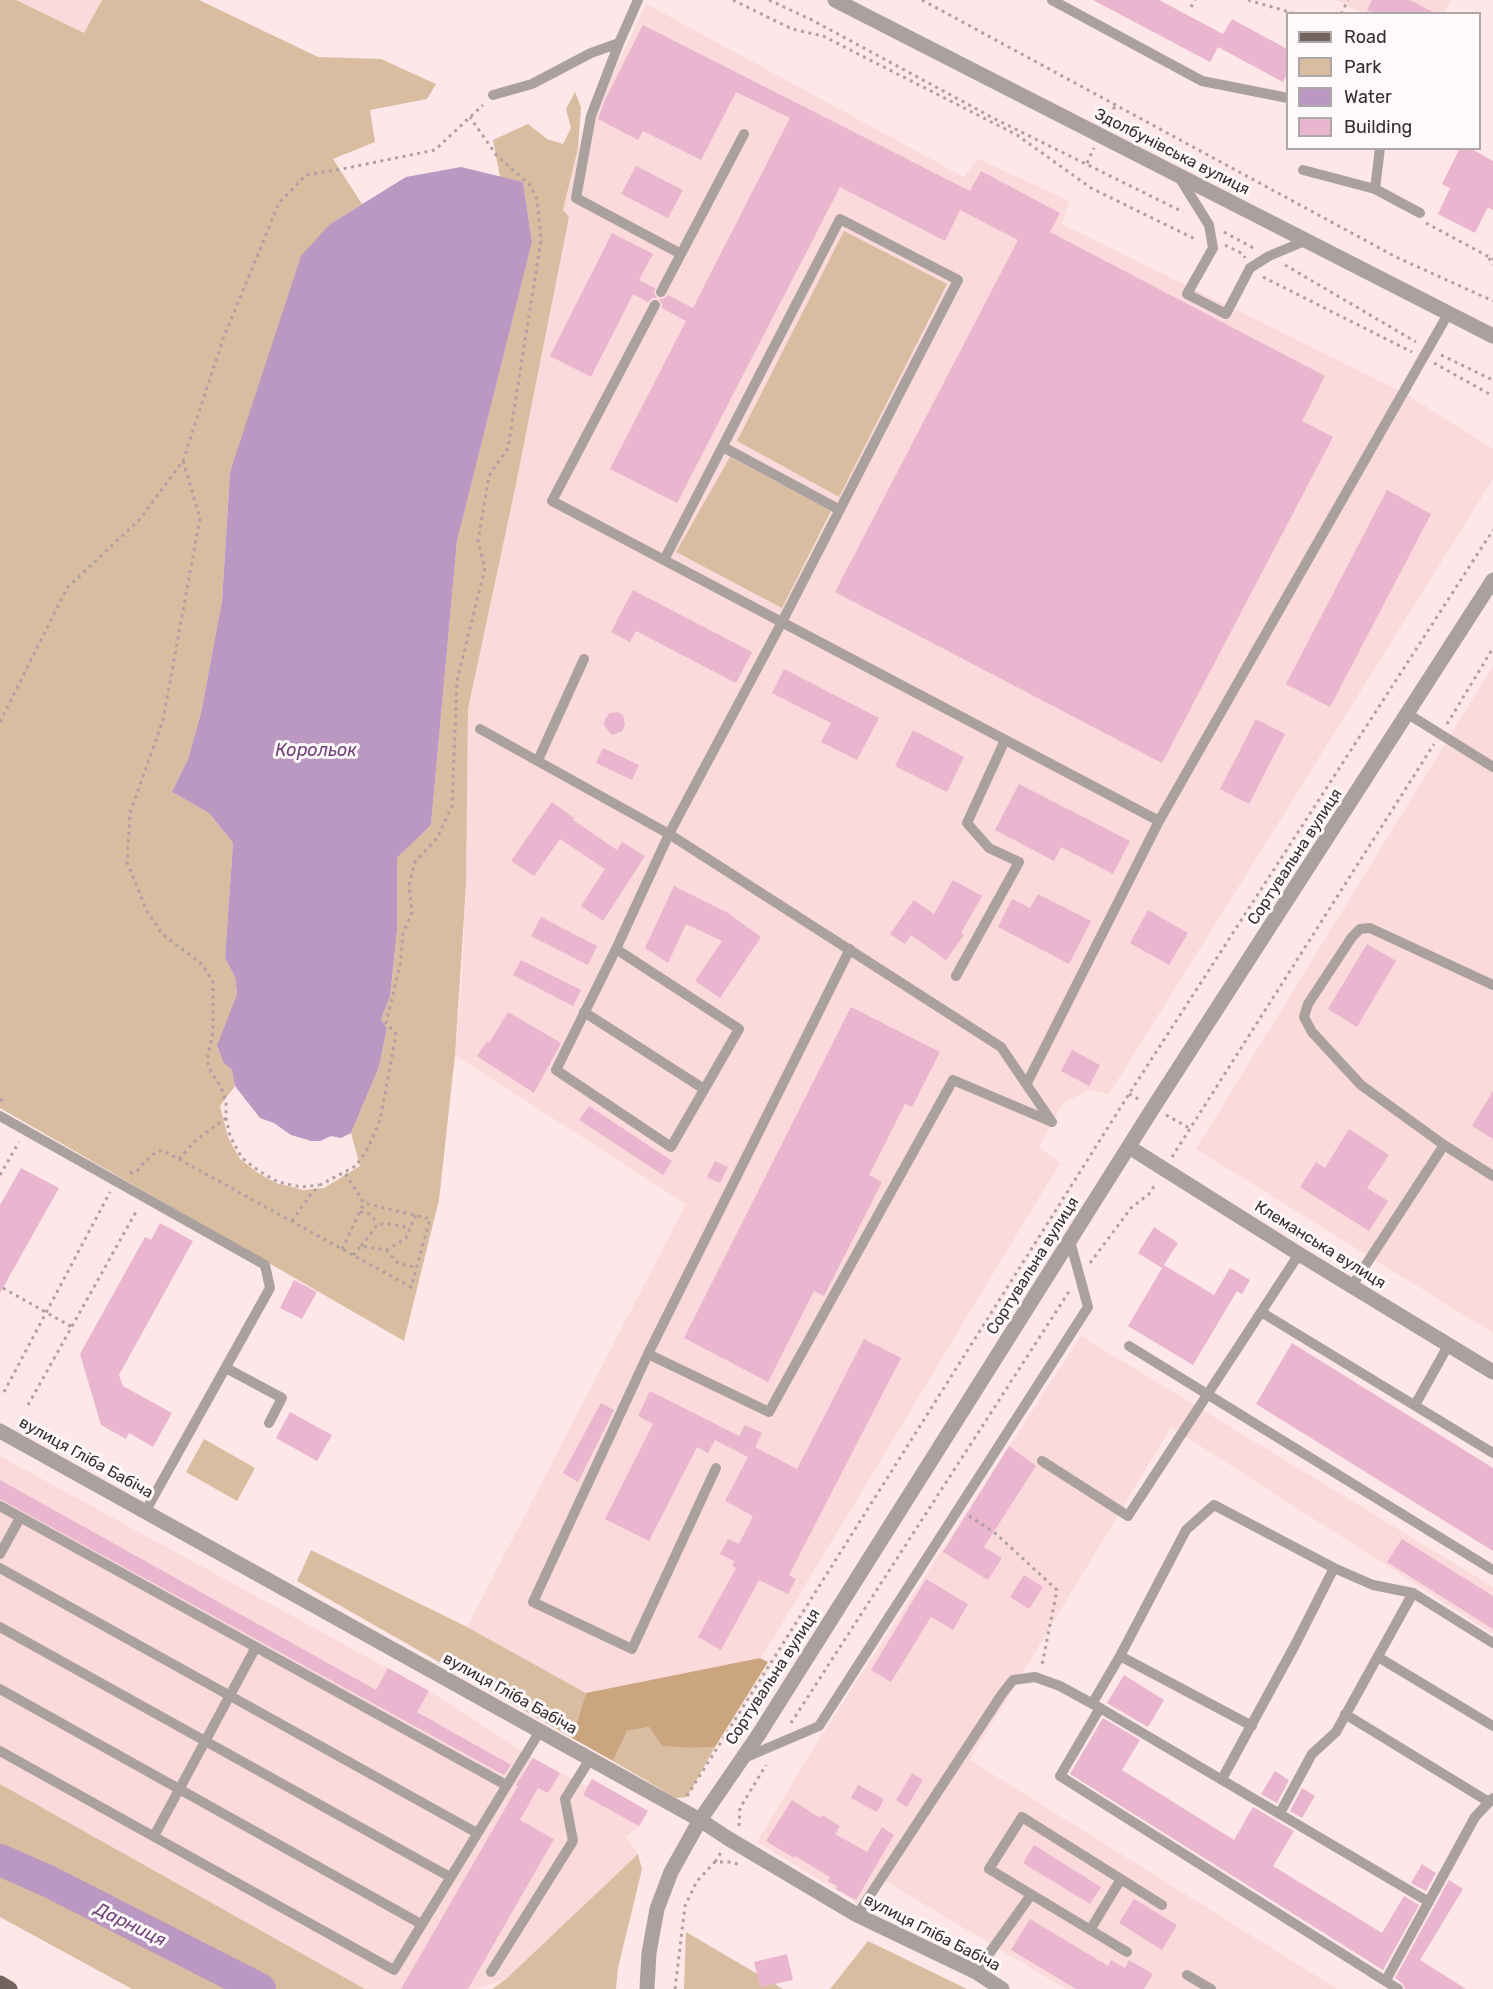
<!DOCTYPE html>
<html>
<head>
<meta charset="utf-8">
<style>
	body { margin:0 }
	#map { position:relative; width:1493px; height:1989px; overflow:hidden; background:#fee7e8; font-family:Rubik,sans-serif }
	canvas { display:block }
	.legend { position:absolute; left:1286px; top:12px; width:195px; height:138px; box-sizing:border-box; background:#fef9fa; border:2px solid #aea7a8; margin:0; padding:8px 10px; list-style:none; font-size:18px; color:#362d2e }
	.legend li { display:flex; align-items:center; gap:12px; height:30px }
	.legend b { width:30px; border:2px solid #aea7a8 }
</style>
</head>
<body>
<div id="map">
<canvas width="1493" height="1989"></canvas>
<ul class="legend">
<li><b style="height:8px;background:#72635d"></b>Road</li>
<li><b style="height:16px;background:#d9bda0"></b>Park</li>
<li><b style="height:16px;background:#ba98c1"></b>Water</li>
<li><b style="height:16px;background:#eab5cf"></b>Building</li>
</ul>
</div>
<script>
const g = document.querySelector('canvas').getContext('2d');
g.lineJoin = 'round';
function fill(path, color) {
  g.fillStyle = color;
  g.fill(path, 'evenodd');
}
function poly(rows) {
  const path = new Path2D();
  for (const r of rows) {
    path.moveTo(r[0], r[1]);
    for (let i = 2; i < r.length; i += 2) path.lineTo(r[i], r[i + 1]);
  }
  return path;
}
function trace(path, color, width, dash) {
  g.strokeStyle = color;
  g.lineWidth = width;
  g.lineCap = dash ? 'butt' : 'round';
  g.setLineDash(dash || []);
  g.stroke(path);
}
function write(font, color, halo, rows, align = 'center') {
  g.font = font + ' Rubik,sans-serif';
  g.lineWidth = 6;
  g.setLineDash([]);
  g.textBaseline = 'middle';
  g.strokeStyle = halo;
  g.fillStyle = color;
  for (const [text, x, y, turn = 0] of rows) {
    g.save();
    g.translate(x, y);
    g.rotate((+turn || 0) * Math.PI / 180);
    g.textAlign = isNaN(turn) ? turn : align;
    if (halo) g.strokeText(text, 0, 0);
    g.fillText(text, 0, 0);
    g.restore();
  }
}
const built = poly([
	[16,0,102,0,85,34],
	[1337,0,1451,0,1444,14,1362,13],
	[646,4,964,177,978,159,1069,201,1062,224,1404,393,1493,449,1493,479,1109,1094,1089,1090,1064,1102,1039,1147,1060,1163,761,1658,586,1693,467,1627,686,1204,455,1055,462,978,466,885,468,709,515,489,569,217,563,210,578,148],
	[1493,666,1493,1333,1196,1149],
	[1081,1336,1493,1587,1493,1634,1171,1427,970,1760,1337,1989,1066,1989,877,1876,858,1903,757,1842,809,1755],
	[0,1456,429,1691,533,1758,587,1786,592,1779,648,1811,639,1826,626,1837,638,1854,506,1979,475,1989,365,1989,0,1784]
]);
const green = poly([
	[0,0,16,0,84,33,102,0,199,0,318,57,381,59,436,84,427,99,370,110,375,142,333,159,362,204,330,224,230,471,222,601,201,713,188,759,172,792,209,813,233,843,225,958,235,977,237,994,217,1045,223,1062,232,1070,235,1086,220,1106,228,1137,240,1159,258,1173,276,1183,303,1190,324,1188,360,1166,351,1133,379,1067,387,1028,381,1019,390,997,397,931,397,858,431,825,457,541,532,242,523,182,500,177,493,140,528,124,547,139,563,144,571,128,566,109,575,92,581,107,578,148,563,210,569,217,515,489,468,709,466,885,455,1055,439,1200,404,1341,0,1108],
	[844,231,947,284,839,497,737,441],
	[730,457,831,511,782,608,676,552],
	[204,1439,255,1468,237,1501,186,1472],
	[311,1550,467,1627,586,1693,572,1738,297,1581],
	[649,1727,663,1746,689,1748,715,1747,687,1797,676,1798,613,1761,627,1731],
	[0,1784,365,1989,132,1989,0,1917],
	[638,1854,642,1869,618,1968,616,1989,492,1989,506,1979],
	[686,1932,783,1989,684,1989],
	[868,1941,967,1989,830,1989]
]);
const forest = poly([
	[760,1658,768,1662,715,1747,689,1748,662,1746,649,1727,627,1731,613,1761,572,1738,586,1693]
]);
const water = poly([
	[461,167,523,182,532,242,457,541,431,825,397,858,397,931,390,997,381,1019,387,1028,379,1067,351,1133,341,1138,331,1136,320,1141,311,1141,291,1135,274,1123,260,1118,235,1086,232,1070,223,1062,217,1045,237,994,235,977,225,958,233,843,209,813,172,792,188,759,201,713,222,601,230,472,301,256,330,224,406,177]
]);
const river = poly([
	[0,1860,48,1881,260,1989]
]);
const building = poly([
	[1093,0,1159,0,1223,34,1232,19,1287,49,1287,74,1283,82,1218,47,1210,62],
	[1372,0,1410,0,1437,14,1374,14,1367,10],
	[643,25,970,191,981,171,1060,213,1050,232,1325,376,1302,421,1333,437,1162,763,835,592,1018,240,960,210,945,241,840,187,677,503,610,469,686,321,662,308,662,304,659,299,664,299,668,295,693,308,790,118,736,92,701,160,643,131,638,140,598,119,605,100],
	[1460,148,1470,148,1493,161,1493,210,1488,207,1475,233,1438,214,1450,188,1442,184],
	[636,166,683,190,668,218,621,194],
	[612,233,653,254,639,280,655,288,654,293,657,298,652,298,648,302,633,294,591,377,550,356],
	[1387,490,1431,514,1330,707,1286,684],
	[633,590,752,652,736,683,636,631,630,642,611,632],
	[784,669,879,718,857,760,821,742,831,723,772,693],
	[618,712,623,715,625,725,622,731,612,735,604,725,605,719,610,713],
	[1256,719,1285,734,1249,804,1220,789],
	[913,730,964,757,947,792,895,766],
	[603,748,639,765,632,780,596,763],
	[1019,784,1130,841,1113,874,1061,847,1054,861,995,830],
	[552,802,574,818,573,820,617,850,622,842,645,856,603,921,581,906,605,869,560,839,534,876,511,861],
	[953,880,982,896,961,933,964,935,946,960,911,935,905,944,890,934,914,900,934,914],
	[674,886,728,913,761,937,720,998,695,981,722,941,686,924,668,963,645,948],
	[1038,894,1091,921,1069,964,998,927,1012,899,1030,908],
	[1148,910,1188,933,1169,965,1130,943],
	[541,917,597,946,588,965,531,936],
	[1367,944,1396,961,1357,1027,1328,1009],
	[521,960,581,990,573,1006,513,975],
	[851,1007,940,1052,912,1107,905,1104,869,1175,882,1182,824,1296,814,1291,768,1382,684,1338],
	[508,1012,561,1043,534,1093,477,1056,487,1041,489,1043],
	[1072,1050,1100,1065,1089,1086,1061,1071],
	[1493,1091,1493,1139,1472,1126],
	[589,1106,672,1161,663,1175,579,1120],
	[1349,1129,1389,1155,1367,1188,1388,1201,1369,1231,1300,1187,1316,1162,1325,1168],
	[715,1161,728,1167,720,1183,707,1177],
	[21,1168,59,1188,0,1293,0,1205],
	[160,1223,193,1241,119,1375,123,1386,172,1413,153,1447,129,1433,126,1439,101,1425,80,1354,145,1237,151,1240],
	[1154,1227,1178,1243,1162,1268,1138,1253],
	[1164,1265,1214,1295,1230,1268,1250,1280,1242,1294,1237,1291,1193,1365,1128,1326],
	[294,1280,317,1292,302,1319,280,1308],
	[864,1339,901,1358,789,1575,796,1579,788,1594,759,1580,721,1650,698,1637,736,1568,732,1566,734,1561,720,1554,728,1539,739,1544,753,1516,725,1501,748,1457,715,1440,708,1453,697,1447,649,1541,605,1519,653,1424,638,1416,650,1391,739,1436,745,1425,762,1433,755,1447,797,1469],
	[1292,1343,1493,1468,1493,1551,1256,1404],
	[601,1403,614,1410,578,1482,563,1473],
	[290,1412,332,1435,317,1461,276,1438],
	[1009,1446,1036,1466,984,1547,1002,1558,988,1580,943,1552],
	[0,1480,376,1690,388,1668,429,1691,417,1712,511,1765,504,1775,0,1499],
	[1402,1539,1493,1596,1493,1629,1387,1562],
	[1024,1575,1043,1587,1029,1609,1010,1597],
	[926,1579,968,1604,953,1630,931,1617,891,1682,871,1670],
	[1124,1675,1164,1700,1148,1727,1107,1703],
	[1103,1718,1140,1740,1122,1770,1234,1840,1253,1807,1294,1831,1273,1866,1382,1933,1404,1896,1419,1905,1383,1970,1070,1774],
	[533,1758,560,1773,548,1793,538,1788,520,1820,554,1839,468,1989,401,1989,518,1786,516,1785],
	[1275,1771,1289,1780,1277,1803,1261,1794],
	[912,1773,923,1780,907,1807,896,1800],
	[592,1779,648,1811,639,1826,583,1795],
	[858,1785,884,1799,877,1812,851,1798],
	[1302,1788,1315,1796,1302,1818,1290,1811],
	[792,1800,820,1818,822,1815,840,1826,835,1834,867,1852,882,1827,894,1835,856,1900,836,1889,837,1886,828,1881,830,1877,795,1856,794,1858,766,1841],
	[1034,1845,1101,1887,1090,1904,1023,1863],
	[1422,1864,1436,1873,1426,1891,1411,1883],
	[1449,1880,1463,1889,1420,1960,1466,1989,1405,1989,1402,1983,1395,1978],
	[1134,1899,1177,1925,1162,1950,1119,1923],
	[1030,1919,1108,1966,1111,1960,1125,1968,1129,1960,1153,1974,1144,1989,1076,1989,1011,1950],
	[787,1954,793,1980,760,1987,754,1962]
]);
const path = poly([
	[733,0,792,29,823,36,1017,135,1091,188,1197,240],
	[769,0,812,20,997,120,1183,212],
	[922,0,1396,257,1493,301],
	[1248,0,1296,14],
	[1191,7,1195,0],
	[1341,14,1348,0],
	[1107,123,1115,106],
	[1087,163,1094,148],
	[1426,223,1493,259],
	[1224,232,1255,249],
	[1225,245,1243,254,1245,258],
	[1489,258,1493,265],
	[1285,265,1416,342],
	[1263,277,1412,352],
	[1441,355,1493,380],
	[1434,363,1493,396],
	[183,461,200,518,163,720,130,813,127,862,147,911,162,934,202,964,213,982,213,1032,207,1060,211,1072,221,1087,226,1102,226,1118,230,1136,242,1158,259,1171,278,1182,301,1187,319,1185],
	[0,722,67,588,140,519,183,461,223,339,279,203,306,175,342,169,435,150,483,105],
	[1447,724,1493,648],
	[1129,1094,1140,1100],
	[0,1099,6,1103],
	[1166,1115,1191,1129],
	[1172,1157,1434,744],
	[179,1159,197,1139,226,1118],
	[130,1172,132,1173,137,1171,143,1164,157,1151,164,1151,411,1287,430,1219,364,1203],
	[0,1175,19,1142],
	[360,1212,370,1214,378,1224],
	[292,1221,311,1194,320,1185,356,1166,368,1148,380,1120,396,1034,386,1023,400,965,403,934,412,912,409,885,415,862,437,838,452,806,457,681,485,568,478,541,489,476,508,448,541,240,537,199,529,184,497,156,470,117],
	[361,1246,378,1224,392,1224,410,1228],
	[342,1249,364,1203,345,1173],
	[386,1250,398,1263,408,1266,417,1267],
	[353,1255,361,1246,386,1250,395,1245,406,1238,416,1215],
	[1090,1263,1131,1208,1149,1194,1156,1183],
	[3,1288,72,1327],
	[4,1392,110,1192],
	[28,1405,137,1210],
	[969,1516,995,1533,1057,1590,1042,1665],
	[791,1723,1070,1290],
	[687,1796,1129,1094,1493,530],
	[739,1826,740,1808,766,1765],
	[715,1862,722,1851],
	[675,1989,685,1906,697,1881,715,1862,729,1862,738,1864]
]);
const service = poly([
	[638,0,619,43,591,116,576,198,681,254],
	[1052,0,1202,81,1288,98],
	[493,95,532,84,591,53,619,43],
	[1380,148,1375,189,1420,213],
	[1303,170,1375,189],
	[1179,177,1209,225,1213,248,1187,294,1226,314,1250,268,1269,256,1305,241],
	[661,292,744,134],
	[655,305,552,501,1159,821],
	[723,447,840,510],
	[1408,714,1493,767],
	[480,729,669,834,1001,1047,1052,1122],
	[538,760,584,659],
	[616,949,739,1029,671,1147,556,1070,616,949,669,834,782,622,958,280,840,219,664,560],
	[956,976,1019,862,989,848,967,823,1005,740],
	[1493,985,1370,928,1360,929,1352,937,1308,1004,1304,1017,1312,1032,1361,1085,1444,1145,1493,1176],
	[584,1012,704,1089],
	[1027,1083,1159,821,1448,314],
	[0,1116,265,1265,270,1288,145,1512],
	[1352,1286,1444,1145],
	[1261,1312,1493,1453],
	[1129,1346,1493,1570],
	[648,1354,769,1412,953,1080,1052,1122],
	[226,1368,282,1398,269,1423],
	[1415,1405,1449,1344],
	[1042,1461,1128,1516,1299,1254],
	[716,1468,632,1649,533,1602,648,1354,850,949],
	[0,1506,506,1785],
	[0,1554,20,1518],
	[0,1568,477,1833],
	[0,1627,450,1877],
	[1120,1656,1252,1726],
	[1378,1657,1493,1726],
	[0,1689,421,1924],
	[1092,1704,1120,1656,1186,1530,1214,1505,1334,1568,1373,1585,1413,1593,1493,1643],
	[1100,1708,1060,1776,1398,1989],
	[1345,1714,1489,1802],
	[0,1751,394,1970,540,1731],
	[742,1759,819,1726,1088,1307,1070,1241],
	[1222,1779,1295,1645,1334,1568],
	[1280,1813,1312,1754,1336,1732,1413,1593],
	[154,1836,256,1647],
	[857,1915,1002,1694,1013,1680,1035,1677,1060,1686,1100,1708,1429,1902],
	[1090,1930,1121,1879],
	[1127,1952,989,1869,1022,1817,1162,1905],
	[491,1972,573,1841,565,1799,590,1759],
	[976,1972,1031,1895],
	[1187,1975,1211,1989],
	[1386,1980,1475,1817,1493,1798]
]);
const minor = poly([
	[1129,1147,1299,1254,1493,1372],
	[0,1431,700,1820,729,1839,857,1915,976,1972,1002,1989]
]);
const tertiary = poly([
	[835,0,1493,336],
	[647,1989,649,1953,657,1909,671,1872,700,1820,759,1734,1153,1108,1493,580]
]);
const primary = poly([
	[0,1983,10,1989]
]);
const streetNames = [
	["Здолбунівська вулиця",1172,152,27],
	["Сортувальна вулиця",1295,857,-57],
	["Клеманська вулиця",1320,1245,32],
	["Сортувальна вулиця",1033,1266,-58],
	["вулиця Гліба Бабіча",86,1458,29],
	["Сортувальна вулиця",773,1677,-57],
	["вулиця Гліба Бабіча",510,1694,29],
	["вулиця Гліба Бабіча",932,1933,27]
];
const waterNames = [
	["Корольок",316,751],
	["Дарниця",130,1925,26]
];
fill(built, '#fadadb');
fill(green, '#d9bda0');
fill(forest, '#cba57d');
fill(water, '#ba98c1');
trace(river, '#ba98c1', 32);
fill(building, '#eab5cf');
trace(path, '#b1a0a1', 3, [3, 4.5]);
trace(service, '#aaa19e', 10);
trace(minor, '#aaa19e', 15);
trace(tertiary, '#aaa19e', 15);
trace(primary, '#72635d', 15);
write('16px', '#362d2e', '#fef9fa', streetNames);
write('italic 18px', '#714479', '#fef9fa', waterNames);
</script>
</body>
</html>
